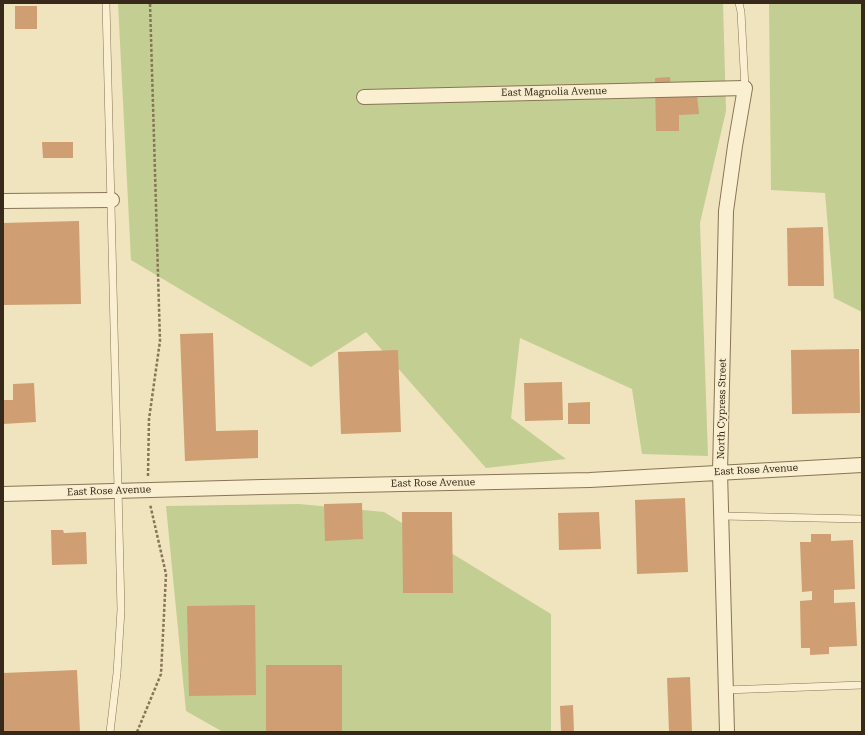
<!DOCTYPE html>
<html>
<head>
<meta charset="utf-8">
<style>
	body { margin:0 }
	#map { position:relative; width:865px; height:735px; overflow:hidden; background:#efe4be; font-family:"Roboto Serif",serif }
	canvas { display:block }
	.frame { position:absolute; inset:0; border:4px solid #372a1b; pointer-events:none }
</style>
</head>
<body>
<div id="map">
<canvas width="865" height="735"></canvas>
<div class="frame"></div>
</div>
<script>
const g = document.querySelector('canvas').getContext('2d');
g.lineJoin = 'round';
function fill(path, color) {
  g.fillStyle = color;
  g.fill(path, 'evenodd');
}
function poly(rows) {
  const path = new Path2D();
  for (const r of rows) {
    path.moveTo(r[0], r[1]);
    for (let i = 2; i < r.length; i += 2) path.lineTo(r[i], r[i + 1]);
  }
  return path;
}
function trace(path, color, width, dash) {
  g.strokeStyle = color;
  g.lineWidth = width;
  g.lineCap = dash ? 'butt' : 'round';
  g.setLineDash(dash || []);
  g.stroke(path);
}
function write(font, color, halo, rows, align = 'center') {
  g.font = font + ' "Roboto Serif",serif';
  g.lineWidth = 3;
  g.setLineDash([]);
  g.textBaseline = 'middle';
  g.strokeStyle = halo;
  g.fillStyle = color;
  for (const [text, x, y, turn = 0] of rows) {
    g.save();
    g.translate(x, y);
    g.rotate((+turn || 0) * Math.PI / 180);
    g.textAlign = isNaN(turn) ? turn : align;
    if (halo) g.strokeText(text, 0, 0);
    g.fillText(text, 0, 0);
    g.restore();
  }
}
const green = poly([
	[118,3,723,3,726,111,700,223,708,456,642,454,632,389,520,338,511,418,566,459,486,468,366,332,311,367,131,260],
	[769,3,862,3,862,312,834,298,825,193,771,190],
	[299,504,384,512,551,614,551,732,223,732,186,711,166,506]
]);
const building = poly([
	[15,6,37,6,37,29,15,29],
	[670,77,671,88,696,86,699,114,679,115,679,131,656,131,655,78],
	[42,142,73,142,73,158,43,158],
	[79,221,81,304,3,305,3,223],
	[823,227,824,286,788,286,787,228],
	[213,333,216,431,258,430,258,458,185,461,180,334],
	[859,349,860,413,792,414,791,350],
	[398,350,401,432,341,434,338,352],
	[562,382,563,420,525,421,524,383],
	[34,383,36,422,3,424,3,400,13,400,13,384],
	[590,402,590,424,568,424,568,403],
	[685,498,688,572,637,574,635,500],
	[362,503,363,539,325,541,324,504],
	[402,512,452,512,453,593,403,593],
	[599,512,601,549,559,550,558,513],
	[51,530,63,530,64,533,86,532,87,564,52,565],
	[811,534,831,534,831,541,853,540,855,589,834,590,834,603,855,602,857,646,829,647,829,654,810,655,810,648,801,648,800,601,812,600,812,591,802,592,800,542,811,542],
	[255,605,256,695,189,696,187,606],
	[266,665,342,665,342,732,266,732],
	[77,670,80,732,3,732,3,673],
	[690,677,692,732,669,732,667,678],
	[573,705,574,732,561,732,560,706]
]);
const path = poly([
	[148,476,149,419,160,341,150,3],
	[137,732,161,674,166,574,150,504]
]);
const lane = poly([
	[106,3,121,610,117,673,110,732],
	[739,3,741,12,745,88],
	[722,516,862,519],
	[725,690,862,685]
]);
const street = poly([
	[364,97,745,88,735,146,726,211,725,256,720,472,727,732],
	[3,201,112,200],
	[3,494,262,487,590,480,862,465]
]);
const streetNames = [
	["East Magnolia Avenue",554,92,-1],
	["North Cypress Street",722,409,-89],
	["East Rose Avenue",756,470,-3],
	["East Rose Avenue",433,483,-1],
	["East Rose Avenue",109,491,-2]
];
fill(green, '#c3ce92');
fill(building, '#cf9e72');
trace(lane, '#887456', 8);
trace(street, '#887456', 16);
trace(path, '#887456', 2.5, [3, 2]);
trace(lane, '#faf0d1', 7);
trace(street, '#faf0d1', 14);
write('10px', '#372a1b', '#f7edce', streetNames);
</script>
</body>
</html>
